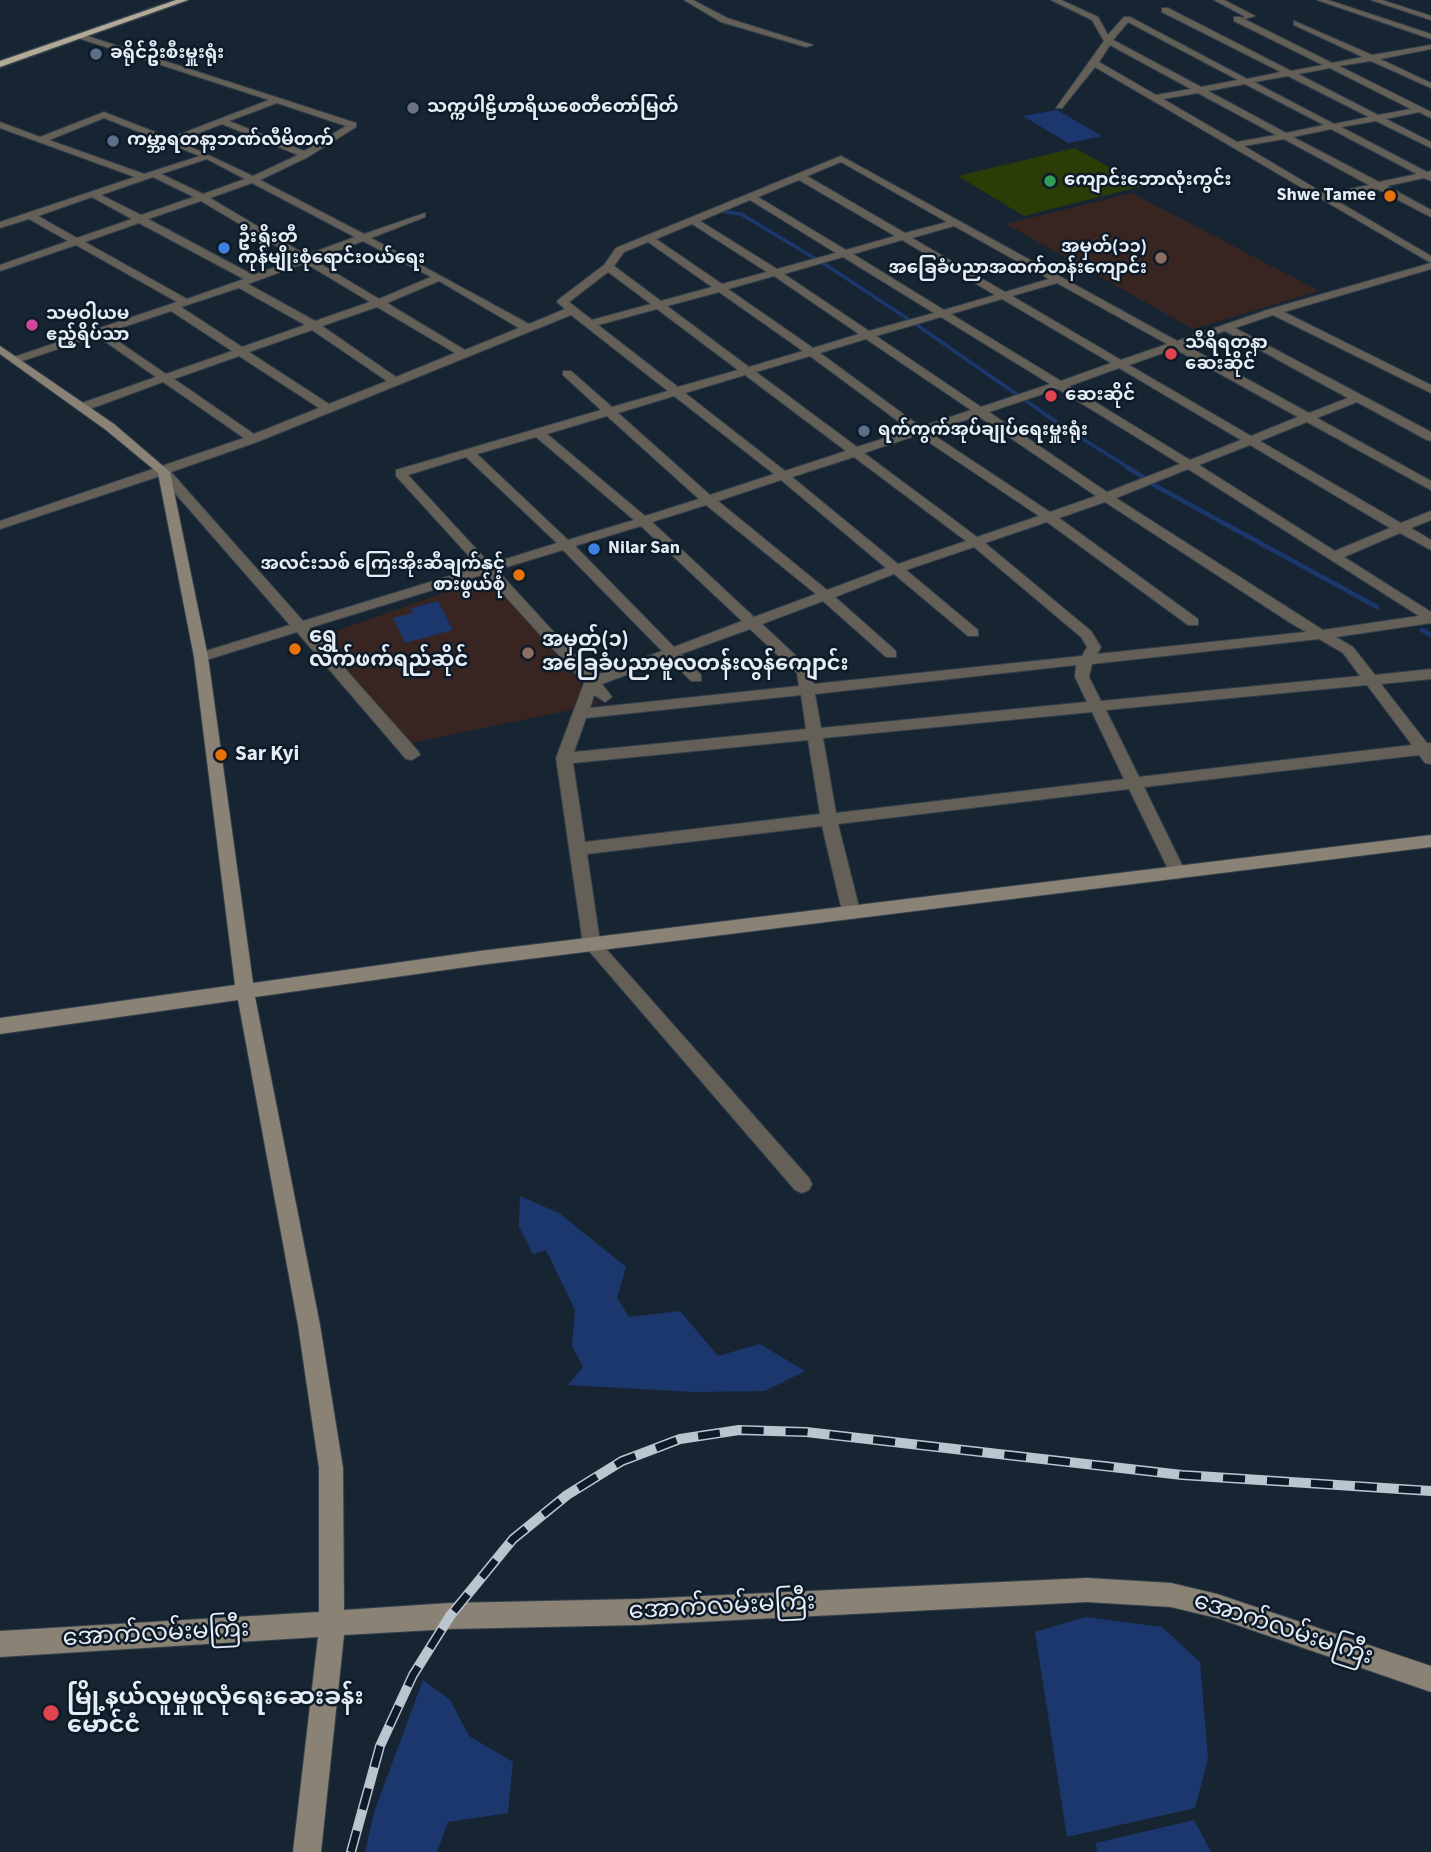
<!DOCTYPE html>
<html>
<head>
<meta charset="utf-8">
<style>
	body { margin:0 }
	canvas { display:block; background:#172432 }
</style>
</head>
<body>
<canvas width="1431" height="1852"></canvas>
<script>
const g = document.querySelector('canvas').getContext('2d');
g.lineJoin = 'round';
function fill(path, color) {
  g.fillStyle = color;
  g.fill(path, 'evenodd');
}
function poly(rows) {
  const path = new Path2D();
  for (const r of rows) {
    path.moveTo(r[0], r[1]);
    for (let i = 2; i < r.length; i += 2) path.lineTo(r[i], r[i + 1]);
  }
  return path;
}
function trace(path, color, width, dash) {
  g.strokeStyle = color;
  g.lineWidth = width;
  g.lineCap = dash ? 'butt' : 'round';
  g.setLineDash(dash || []);
  g.stroke(path);
}
function write(font, color, halo, rows, align = 'center') {
  g.font = font + ' "Source Sans 3","Noto Sans Myanmar",sans-serif';
  g.lineWidth = 5;
  g.setLineDash([]);
  g.textBaseline = 'middle';
  g.strokeStyle = halo;
  g.fillStyle = color;
  for (const [text, x, y, turn = 0] of rows) {
    g.save();
    g.translate(x, y);
    g.rotate((+turn || 0) * Math.PI / 180);
    g.textAlign = isNaN(turn) ? turn : align;
    if (halo) g.strokeText(text, 0, 0);
    g.fillText(text, 0, 0);
    g.restore();
  }
}
const education = poly([
	[1132,193,1319,291,1193,329,1006,224],
	[489,577,599,704,406,744,319,637]
]);
const green = poly([
	[1075,148,1143,186,1024,216,958,176]
]);
const water = poly([
	[1057,110,1102,136,1103,136,1068,143,1023,116],
	[438,601,453,630,405,643,393,618,413,613,411,608],
	[520,1196,559,1213,626,1267,617,1298,629,1317,680,1311,718,1356,760,1344,805,1371,765,1391,694,1392,568,1385,583,1367,572,1346,575,1310,546,1250,533,1254,519,1227],
	[1085,1617,1162,1627,1200,1662,1208,1759,1195,1808,1067,1837,1035,1632],
	[423,1680,450,1700,469,1736,513,1762,508,1813,448,1822,437,1852,365,1852,374,1812],
	[1194,1820,1211,1852,1097,1852,1096,1843]
]);
const streamFar1 = poly([
	[720,211,741,214,816,259],
	[823,263,908,319],
	[917,325,1065,428,1131,469]
]);
const stream = poly([
	[1128,468,1143,477],
	[1154,485,1377,607],
	[1422,630,1431,635]
]);
const minor = poly([
	[684,0,693,0,727,18,813,45,806,47,721,22,684,0],
	[1051,0,1061,0,1098,17,1108,35,1124,17,1130,17,1247,79,1281,72,1162,12,1162,8,1168,8,1291,71,1323,65,1234,21,1234,17,1240,17,1332,63,1363,57,1294,25,1294,21,1372,55,1431,45,1431,49,1380,59,1431,83,1431,88,1371,61,1339,66,1431,112,1431,118,1419,112,1386,119,1431,142,1431,148,1376,121,1341,127,1427,172,1431,171,1431,181,1424,178,1387,186,1431,210,1431,217,1377,189,1332,198,1431,256,1431,269,1284,312,1431,385,1431,393,1273,315,1235,328,1431,432,1431,441,1427,440,1357,402,1317,418,1431,481,1431,490,1307,422,1260,441,1401,523,1431,511,1431,520,1411,528,1431,540,1431,550,1400,533,1344,557,1431,612,1431,623,1336,637,1353,647,1375,675,1431,669,1431,679,1381,684,1427,743,1431,743,1431,764,1425,763,1419,755,1144,787,1186,873,1178,879,1170,873,1129,789,838,824,860,911,851,918,842,911,822,826,587,854,600,942,809,1178,812,1184,809,1190,802,1193,795,1190,583,944,556,758,584,683,485,574,309,628,418,751,420,755,412,760,406,759,297,632,206,660,196,660,196,654,290,625,160,476,0,529,0,521,244,438,163,382,87,410,79,410,79,404,156,377,97,336,19,362,11,362,11,358,177,302,76,245,0,271,0,265,68,241,29,219,0,228,0,222,135,177,0,128,0,122,40,137,104,112,170,138,269,100,78,38,81,34,356,123,356,127,308,157,260,180,364,234,425,213,425,217,371,238,529,324,565,309,557,302,558,300,604,265,616,248,841,156,1177,341,1270,309,1431,263,1095,67,1062,108,1056,108,1104,41,1092,20,1051,0],
	[1128,22,1238,80,1201,87,1113,40,1128,22],
	[1110,45,1191,89,1156,95,1099,62,1110,45],
	[1330,68,1411,109,1378,115,1298,74,1330,68],
	[1288,76,1369,117,1334,124,1254,82,1288,76],
	[1245,84,1324,125,1286,133,1208,91,1245,84],
	[1198,93,1276,135,1237,142,1163,99,1198,93],
	[277,103,346,126,304,151,229,121,277,103],
	[104,118,200,156,144,174,49,140,104,118],
	[222,124,298,155,253,176,178,141,222,124],
	[1331,129,1417,174,1379,182,1293,137,1331,129],
	[1284,139,1369,185,1325,194,1244,146,1284,139],
	[207,159,245,179,203,194,161,174,207,159],
	[841,162,947,222,905,233,807,176,841,162],
	[153,177,194,197,141,215,101,195,153,177],
	[799,180,895,236,846,250,758,197,799,180],
	[252,183,355,237,306,255,210,198,252,183],
	[92,197,132,219,77,238,38,216,92,197],
	[750,200,836,253,777,269,700,221,750,200],
	[201,201,298,259,253,275,148,219,201,201],
	[139,223,244,279,187,299,85,242,139,223],
	[692,224,767,272,722,284,656,239,692,224],
	[954,226,1049,279,1005,292,912,238,954,226],
	[902,240,995,295,944,310,853,254,902,240],
	[363,241,431,277,379,299,314,260,363,241],
	[648,242,712,287,661,301,614,266,624,252,648,242],
	[843,257,934,313,869,331,784,274,843,257],
	[305,263,370,302,315,321,248,284,305,263],
	[608,272,651,304,592,320,569,302,608,272],
	[774,276,859,334,813,348,728,289,774,276],
	[439,281,519,328,465,350,387,303,439,281],
	[1057,283,1167,344,1121,360,1012,296,1057,283],
	[239,288,305,325,242,347,181,307,239,288],
	[719,292,803,351,749,367,667,306,719,292],
	[1002,299,1111,363,1061,381,951,314,1002,299],
	[377,307,455,353,396,377,322,326,377,307],
	[657,309,738,370,678,387,598,325,657,309],
	[171,311,232,351,166,374,106,333,171,311],
	[571,315,668,391,612,407,571,371,563,371,563,375,601,410,396,470,396,476,479,567,303,621,171,472,257,442,571,315],
	[941,317,1050,384,981,407,876,336,941,317],
	[312,330,387,381,329,404,249,352,312,330],
	[1225,331,1348,398,1309,413,1185,345,1225,331],
	[866,339,971,410,921,427,820,353,866,339],
	[1175,349,1298,417,1251,436,1129,365,1175,349],
	[239,356,319,408,254,434,174,379,239,356],
	[810,356,910,430,857,447,756,372,810,356],
	[1119,368,1241,440,1190,460,1069,386,1119,368],
	[745,375,846,451,785,471,685,393,745,375],
	[1058,389,1180,464,1107,492,989,412,1058,389],
	[674,396,774,474,710,495,618,413,674,396],
	[607,416,699,499,645,516,547,434,607,416],
	[978,416,1096,496,1050,512,929,432,978,416],
	[918,435,1039,516,977,537,864,453,918,435],
	[536,437,634,520,568,540,477,454,536,437],
	[1250,445,1390,528,1335,551,1199,465,1250,445],
	[466,457,557,543,490,564,408,475,466,457],
	[854,457,966,541,898,564,792,477,854,457],
	[1188,469,1419,616,1323,630,1116,498,1188,469],
	[781,480,886,568,827,590,718,501,781,480],
	[1105,502,1289,622,1306,632,1097,654,1101,647,1091,631,985,543,1047,522,1188,625,1198,625,1198,619,1059,518,1105,502],
	[706,505,816,594,754,617,652,522,706,505],
	[641,526,742,621,674,647,575,546,641,526],
	[974,547,1081,637,1087,647,1082,656,814,684,809,668,762,624,823,601,886,657,896,657,896,651,835,597,894,574,968,636,978,636,978,630,906,570,974,547],
	[563,550,662,651,594,676,497,570,563,550],
	[750,629,797,673,799,686,590,708,594,695,605,702,612,697,602,684,669,659,691,681,701,681,701,675,681,654,750,629],
	[1319,639,1343,653,1360,676,1101,701,1089,677,1092,664,1319,639],
	[1076,665,1075,677,1087,702,821,728,815,694,1076,665],
	[1367,685,1412,745,1139,777,1106,710,1367,685],
	[801,695,806,729,574,752,586,718,801,695],
	[1092,712,1124,779,836,813,823,738,1092,712],
	[808,740,820,814,585,842,573,763,808,740],
	[1214,0,1224,0,1255,16,1244,19,1244,16,1214,0],
	[1317,0,1328,0,1431,34,1431,39,1317,0],
	[1371,0,1382,0,1431,16,1431,20,1371,0]
]);
const secondary = poly([
	[0,346,114,424,170,472,208,657,253,983,480,951,1431,835,1431,847,480,965,255,997,320,1325,343,1468,344,1610,450,1603,639,1599,1087,1578,1171,1583,1217,1594,1431,1666,1431,1692,1217,1618,1171,1607,1087,1602,639,1625,450,1629,344,1635,321,1852,293,1852,318,1637,0,1657,0,1631,319,1612,319,1468,298,1325,238,1000,0,1034,0,1018,235,985,194,657,158,473,106,430,0,354,0,346]
]);
const trunk = poly([
	[176,0,188,0,0,67,0,61,176,0]
]);
const rail = poly([
	[351,1852,380,1746,413,1675,450,1616,513,1539,567,1495,622,1461,680,1439,739,1430,806,1432,1182,1475,1431,1491]
]);
const markers = [
	[96,54,7,"#5c6f8a"],
	[413,108,7,"#6b7280"],
	[113,141,7,"#5c6f8a"],
	[1050,181,7,"#2e9e5b"],
	[1390,196,7,"#e8710a"],
	[224,248,7,"#3f7fe0"],
	[1161,258,7,"#8d6e63"],
	[32,325,7,"#d1479c"],
	[1171,354,7,"#e0444e"],
	[1051,396,7,"#e0444e"],
	[864,431,7,"#5c6f8a"],
	[594,549,7,"#3f7fe0"],
	[519,575,7,"#e8710a"],
	[295,649,7,"#e8710a"],
	[528,653,7,"#8d6e63"],
	[221,755,7,"#e8710a"],
	[51,1713,9,"#e0444e"]
];
const farPoinames = [
	["ခရိုင်ဦးစီးမှူးရုံး",110,54],
	["သက္ကပါဠိဟာရိယစေတီတော်မြတ်",427,108],
	["ကမ္ဘာ့ရတနာ့ဘဏ်လီမိတက်",127,141],
	["ကျောင်းဘောလုံးကွင်း",1064,181],
	["Shwe Tamee",1376,196,"right"],
	["ဦးရှိုးတီ",238,238],
	["ကုန်မျိုးစုံရောင်းဝယ်ရေး",238,259],
	["အမှတ်(၁၁)",1147,248,"right"],
	["အခြေခံပညာအထက်တန်းကျောင်း",1147,269,"right"],
	["သမဝါယမ",46,315],
	["ဧည့်ရိပ်သာ",46,336],
	["သီရိရတနာ",1185,344],
	["ဆေးဆိုင်",1185,365],
	["ဆေးဆိုင်",1065,396],
	["ရက်ကွက်အုပ်ချုပ်ရေးမှူးရုံး",878,431],
	["Nilar San",608,549],
	["အလင်းသစ် ကြေးအိုးဆီချက်နှင့်",505,565,"right"],
	["စားဖွယ်စုံ",505,586,"right"]
];
const poiNames = [
	["ရွှေ",309,637],
	["လက်ဖက်ရည်ဆိုင်",309,661],
	["အမှတ်(၁)",542,641],
	["အခြေခံပညာမူလတန်းလွန်ကျောင်း",542,665],
	["Sar Kyi",235,755]
];
const nearStreetnames = [
	["အောက်လမ်းမကြီး",722,1608,-3],
	["အောက်လမ်းမကြီး",1283,1630,18],
	["အောက်လမ်းမကြီး",156,1635,-3]
];
const nearPoinames = [
	["မြို့နယ်လူမှုဖူလုံရေးဆေးခန်း",67,1699],
	["မောင်ငံ",67,1727]
];
fill(education, '#382521');
fill(green, '#2c3c06');
fill(water, '#1b376d');
trace(streamFar1, '#1b376d', 3.5);
trace(stream, '#1b376d', 4.5);
trace(minor, '#34404d', 2);
trace(secondary, '#34404d', 2);
trace(trunk, '#34404d', 3);
fill(minor, '#646057');
fill(secondary, '#898275');
fill(trunk, '#b2a996');
trace(rail, '#bbc5cf', 10);
trace(rail, '#0e1a28', 7, [22]);
for (const [x, y, r, color] of markers) {
  const dot = new Path2D();
  dot.arc(x, y, r, 0, 2 * Math.PI);
  g.fillStyle = color;
  g.fill(dot);
  trace(dot, '#0e1a28', 2.5);
}
write('bold 18px', '#e4edf6', '#0e1a28', farPoinames, 'left');
write('bold 21px', '#e4edf6', '#0e1a28', poiNames, 'left');
write('24px', '#e4edf6', '#0e1a28', nearStreetnames);
write('bold 24px', '#e4edf6', '#0e1a28', nearPoinames, 'left');
</script>
</body>
</html>
